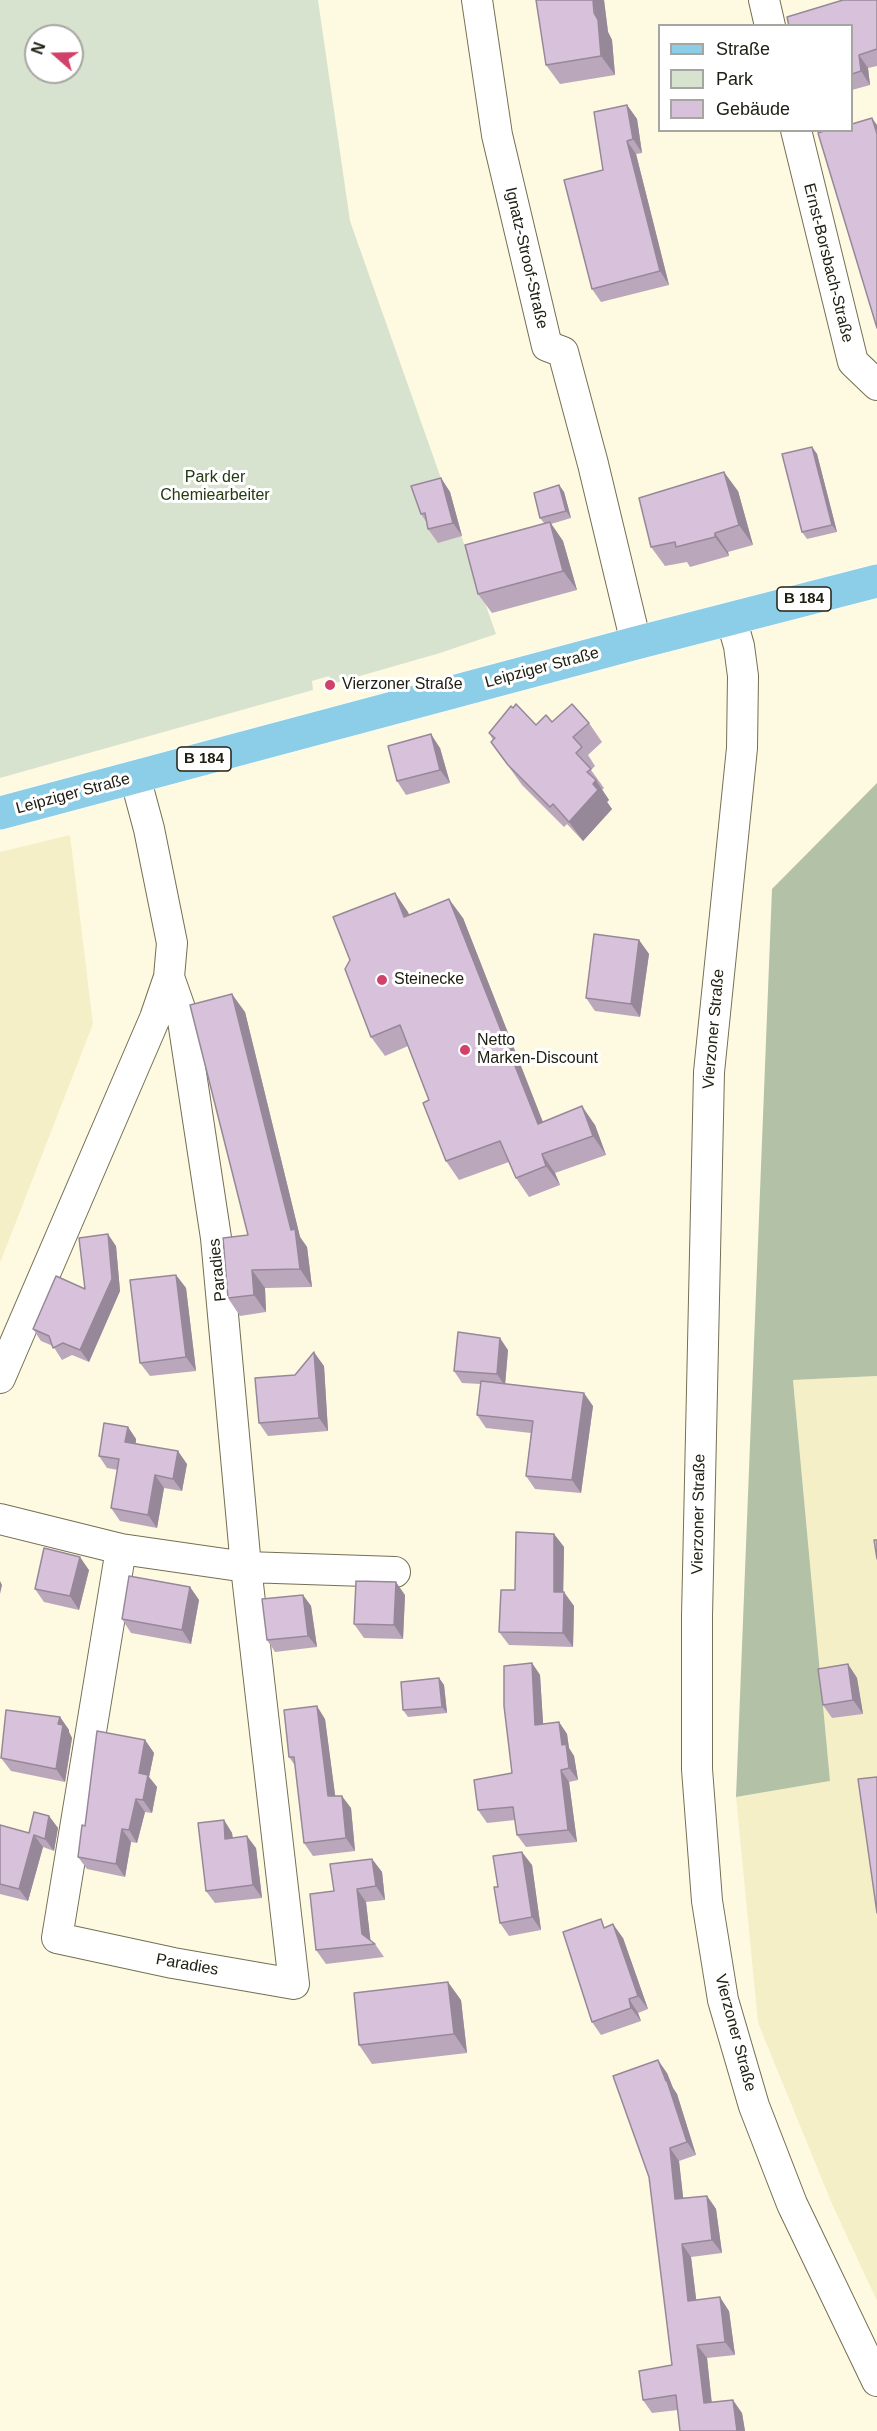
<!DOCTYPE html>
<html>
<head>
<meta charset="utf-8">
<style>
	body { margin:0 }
	#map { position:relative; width:877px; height:2431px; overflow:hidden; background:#fefae1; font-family:Arial,sans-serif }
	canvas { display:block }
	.legend { position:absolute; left:658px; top:24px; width:195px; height:108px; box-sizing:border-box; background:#fff; border:2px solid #a6a6a1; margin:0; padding:8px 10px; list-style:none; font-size:18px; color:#212014 }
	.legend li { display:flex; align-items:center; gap:12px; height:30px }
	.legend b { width:30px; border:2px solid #a6a6a1 }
	.north { position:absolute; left:24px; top:24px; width:60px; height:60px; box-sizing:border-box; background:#fff; border:2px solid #a6a6a1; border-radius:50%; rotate:290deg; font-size:16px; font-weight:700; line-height:24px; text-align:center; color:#212014 }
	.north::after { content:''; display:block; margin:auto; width:21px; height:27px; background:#d1426a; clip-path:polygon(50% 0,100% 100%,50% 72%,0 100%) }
</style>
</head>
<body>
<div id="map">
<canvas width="877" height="2431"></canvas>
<ul class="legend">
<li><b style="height:8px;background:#8ccee7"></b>Straße</li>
<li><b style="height:16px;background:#d8e3cf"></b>Park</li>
<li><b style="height:16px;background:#d8c2db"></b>Gebäude</li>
</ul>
<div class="north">N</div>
</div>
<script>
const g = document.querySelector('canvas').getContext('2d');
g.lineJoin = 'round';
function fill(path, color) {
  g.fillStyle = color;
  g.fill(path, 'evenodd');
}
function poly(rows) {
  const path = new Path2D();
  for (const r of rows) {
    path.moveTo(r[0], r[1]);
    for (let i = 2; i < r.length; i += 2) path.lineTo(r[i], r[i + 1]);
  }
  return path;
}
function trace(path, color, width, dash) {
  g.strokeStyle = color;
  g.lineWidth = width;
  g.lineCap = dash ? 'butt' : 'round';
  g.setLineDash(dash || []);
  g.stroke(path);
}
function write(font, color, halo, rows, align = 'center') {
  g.font = font + ' Arial,sans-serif';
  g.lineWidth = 6;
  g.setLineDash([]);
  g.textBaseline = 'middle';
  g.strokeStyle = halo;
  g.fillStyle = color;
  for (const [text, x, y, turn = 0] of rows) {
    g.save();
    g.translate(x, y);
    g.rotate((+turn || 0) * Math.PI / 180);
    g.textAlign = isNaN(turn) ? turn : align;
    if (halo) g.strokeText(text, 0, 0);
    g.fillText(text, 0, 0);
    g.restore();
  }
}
const built = poly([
	[70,835,93,1024,0,1263,0,852],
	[877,1376,877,2301,832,2204,758,2023,736,1797,830,1781,793,1380]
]);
const green = poly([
	[0,0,318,0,350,221,496,634,440,653,332,684,329,676,312,681,313,690,0,778],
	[36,36,72,36,72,72,36,72]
]);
const forest = poly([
	[877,783,877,1376,793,1380,830,1781,736,1797,772,889]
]);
const minor = poly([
	[477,0,497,135,547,346,563,352,593,464,636,643],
	[764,0,770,26],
	[796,130,853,362,877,385],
	[731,618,739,646,743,676,742,748,709,1072,697,1616,697,1769,707,1901,723,2000,754,2106,792,2204,877,2381],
	[0,1378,155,1018,169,977,172,943,149,829,135,777],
	[0,1519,121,1549,246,1567,395,1572],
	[121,1549,57,1938,173,1963,294,1984,246,1567,216,1238,182,1014,169,977]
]);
const primary = poly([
	[0,813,636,643,877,581]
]);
const wall = poly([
	[536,0,604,0,608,32,612,40,615,75,560,84,546,65],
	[877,0,877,66,868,68,870,85,852,90,852,26],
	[627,105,637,119,642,153,636,154,669,285,601,302,592,289,603,170],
	[812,447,817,454,837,532,807,539,802,532],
	[441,478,450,492,462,536,438,543,428,529,427,523,421,514],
	[559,485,564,492,571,518,551,524,563,541,577,590,492,613,478,594,544,523,540,518],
	[738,491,753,545,728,552,729,556,690,567,687,562,665,566,651,547],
	[552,722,589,723,602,742,588,755,595,766,591,770,604,788,602,790,609,800,607,802,612,809,583,841,567,824,564,827,522,785,491,742,493,740,489,733],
	[440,748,450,783,406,795,397,781],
	[395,893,409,915,463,918,543,1122,595,1125,606,1155,555,1173,560,1185,529,1197,516,1178,509,1162,459,1180,446,1161,429,1100,408,1046,385,1056,371,1037],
	[639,940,649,954,640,1017,595,1011,586,998],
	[245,1012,300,1237,307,1247,312,1287,265,1288,266,1312,240,1316,228,1298,248,1235],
	[116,1246,120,1291,89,1362,72,1355,62,1360,53,1346,41,1341,33,1329,85,1289],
	[176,1275,186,1288,196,1371,150,1376,140,1363],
	[508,1350,505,1384,593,1406,581,1493,535,1489,526,1476,531,1433,486,1428,477,1415,481,1384,462,1383,454,1371],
	[324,1366,328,1431,268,1436,259,1423,295,1375],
	[128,1427,136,1439,136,1443,187,1464,182,1491,164,1488,157,1528,120,1521,111,1508,118,1470,107,1468,99,1456],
	[554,1534,564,1547,563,1592,574,1606,573,1647,509,1645,499,1632,515,1590],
	[89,1570,79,1610,44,1602,35,1589],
	[190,1587,199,1600,191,1644,131,1633,122,1619],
	[303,1595,311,1606,317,1647,275,1652,267,1640],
	[405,1595,403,1639,364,1638,354,1624],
	[532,1663,540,1675,543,1724,559,1722,567,1734,569,1748,574,1756,578,1780,569,1782,577,1842,526,1847,517,1835,515,1820,487,1823,478,1810,512,1773],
	[848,1664,857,1678,863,1714,832,1718,823,1705],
	[439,1678,444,1685,447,1713,408,1717,403,1710],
	[60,1717,69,1730,69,1732,72,1738,65,1782,11,1771,1,1758],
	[325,1719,335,1796,351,1808,355,1851,313,1856,304,1843,296,1767,289,1757],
	[145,1740,154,1753,149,1777,157,1787,152,1813,145,1812,137,1843,131,1842,125,1877,87,1869,78,1857],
	[49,1816,58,1828,54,1851,43,1847,28,1901,0,1894,0,1825,29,1833],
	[224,1820,232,1833,233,1838,256,1848,262,1898,215,1903,206,1891],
	[372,1859,382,1872,385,1900,366,1902,370,1940,375,1944,384,1957,326,1964,316,1950,334,1891],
	[532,1865,541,1930,509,1936,500,1923,498,1887],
	[606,1927,623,1938,648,2009,638,2013,641,2021,601,2035,592,2022],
	[461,2000,467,2053,372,2064,359,2045],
	[667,2073,673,2088,677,2094,696,2155,679,2161,683,2199,707,2196,716,2209,722,2253,691,2257,696,2300,729,2311,735,2355,707,2358,712,2403,742,2413,745,2431,680,2431,678,2410,652,2413,643,2400,672,2365]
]);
const shadedWall = poly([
	[593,0,604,0,608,32,612,40,615,75,601,56],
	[859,55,868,68,870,85,861,71],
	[627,105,637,119,642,153,633,139],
	[872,118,877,125,877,134],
	[627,141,636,154,669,285,660,271],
	[812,447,817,454,837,532,832,525],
	[724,472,738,491,753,545,739,525],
	[441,478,450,492,462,536,453,523],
	[559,485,564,492,571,518,566,511],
	[550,522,563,541,577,590,563,571],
	[715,533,728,552,729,556,715,537],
	[431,734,440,748,450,783,440,770],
	[596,780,609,800,607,802,612,809,583,841,569,822],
	[395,893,408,912,418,936,404,917],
	[449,899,463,918,551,1143,538,1124],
	[639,940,649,954,640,1017,631,1004],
	[232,994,245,1012,300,1237,307,1247,312,1287,300,1269],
	[582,1106,595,1125,606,1155,593,1136],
	[542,1154,555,1173,560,1185,546,1166],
	[108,1234,116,1246,120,1291,89,1362,80,1350],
	[252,1270,265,1288,266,1312,254,1295],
	[176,1275,186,1288,196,1371,186,1357],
	[500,1338,508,1350,505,1386,497,1374],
	[314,1352,324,1366,328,1431,319,1418],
	[584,1393,593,1406,581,1493,572,1480],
	[128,1427,136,1439,134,1454,125,1442],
	[178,1451,187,1464,182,1491,173,1479],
	[155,1475,164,1488,157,1528,148,1515],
	[554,1534,564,1547,563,1605,554,1592],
	[80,1557,89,1570,79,1610,70,1596],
	[0,1581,2,1585,0,1594],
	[396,1582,405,1595,403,1639,394,1625],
	[190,1587,199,1600,191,1644,182,1630],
	[564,1592,574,1606,573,1647,563,1633],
	[303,1595,311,1606,317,1647,308,1636],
	[532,1663,540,1675,544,1737,535,1725],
	[848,1664,857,1678,863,1714,853,1700],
	[439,1678,444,1685,447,1713,442,1707],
	[317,1706,325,1719,337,1809,328,1796],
	[60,1717,69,1730,69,1732,72,1738,65,1782,56,1769,58,1724],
	[559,1722,567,1734,569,1748,574,1756,578,1780,569,1768,562,1745],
	[145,1740,154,1753,149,1777,157,1787,152,1813,143,1800,139,1773],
	[561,1770,569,1782,577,1842,568,1830],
	[342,1796,351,1808,355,1851,346,1838],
	[136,1799,145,1812,137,1843,129,1830],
	[49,1816,58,1828,54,1851,45,1839],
	[224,1820,232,1833,234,1851,225,1839],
	[122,1829,131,1842,125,1877,116,1864],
	[34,1835,43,1847,28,1901,19,1889],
	[247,1836,256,1848,262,1898,253,1885],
	[522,1852,532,1865,541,1930,532,1917],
	[372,1859,382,1872,385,1900,376,1886],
	[357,1889,366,1902,371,1944,362,1934],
	[613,1924,623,1938,648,2009,638,1996],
	[448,1982,461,2000,467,2053,454,2034],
	[629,1999,638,2013,641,2021,631,2008],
	[658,2060,667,2073,673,2088,677,2094,696,2155,687,2142],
	[670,2148,679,2161,685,2213,675,2199],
	[707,2196,716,2209,722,2253,712,2240],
	[682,2244,691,2257,698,2314,688,2301],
	[720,2297,729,2311,735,2355,725,2342],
	[697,2345,707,2358,713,2417,704,2403],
	[733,2400,742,2413,745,2431,737,2431]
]);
const building = poly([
	[536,0,593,0,594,13,598,20,601,56,546,65,536,0],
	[843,0,877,0,877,49,859,55,861,71,852,74,852,26,789,26,787,17,843,0],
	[627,105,633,139,627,141,660,271,592,289,564,180,603,170,594,112,627,105],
	[872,118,877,134,877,328,818,133,827,130,852,130,852,124,872,118],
	[812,447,832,525,802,532,782,454,812,447],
	[724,472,739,525,715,533,715,537,676,547,675,542,651,547,639,498,724,472],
	[441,478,453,523,428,529,425,513,421,514,411,486,441,478],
	[559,485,566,511,540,518,534,493,559,485],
	[550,522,563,571,478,594,465,545,550,522],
	[516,704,536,725,546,715,552,722,572,704,589,723,573,737,582,747,576,753,591,769,587,772,596,780,593,784,598,790,569,822,553,804,550,807,508,765,491,742,495,738,489,733,511,706,513,708,516,704],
	[431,734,440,770,397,781,388,746,431,734],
	[395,893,404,917,449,899,538,1124,582,1106,593,1136,542,1154,546,1166,516,1178,500,1141,446,1161,423,1103,429,1100,400,1025,371,1037,345,969,350,960,333,917,395,893],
	[594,934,639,940,631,1004,586,998,594,934],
	[232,994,291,1230,295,1229,300,1269,252,1270,254,1295,228,1298,223,1238,248,1235,190,1005,232,994],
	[108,1234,112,1279,80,1350,63,1343,53,1348,49,1336,33,1329,56,1276,85,1289,79,1238,108,1234],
	[176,1275,186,1357,140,1363,130,1280,176,1275],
	[458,1332,500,1338,497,1374,454,1371,458,1332],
	[314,1352,319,1418,259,1423,255,1378,295,1375,314,1352],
	[481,1381,584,1393,572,1480,526,1476,533,1421,477,1415,481,1381],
	[104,1423,128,1427,125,1442,178,1451,173,1479,155,1475,148,1515,111,1508,119,1459,99,1456,104,1423],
	[516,1532,554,1534,554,1592,564,1592,563,1633,499,1632,501,1590,515,1590,516,1532],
	[874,1540,877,1540,877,1559,874,1540],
	[44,1548,80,1557,70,1596,35,1589,44,1548],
	[129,1576,190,1587,182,1630,122,1619,129,1576],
	[356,1581,396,1582,394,1625,354,1624,356,1581],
	[303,1595,308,1636,267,1640,262,1599,303,1595],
	[532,1663,535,1725,559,1722,562,1745,566,1744,569,1768,561,1770,568,1830,517,1835,513,1807,478,1810,474,1780,512,1773,504,1706,504,1666,532,1663],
	[848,1664,853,1700,823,1705,818,1669,848,1664],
	[439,1678,442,1707,403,1710,401,1682,439,1678],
	[317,1706,328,1796,342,1796,346,1838,304,1843,294,1757,289,1757,284,1710,317,1706],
	[6,1710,60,1717,58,1724,63,1725,56,1769,1,1758,6,1710],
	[97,1731,145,1740,139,1773,148,1775,143,1800,136,1799,129,1830,122,1829,116,1864,78,1857,82,1825,85,1826,97,1731],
	[877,1777,877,1913,858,1779,877,1777],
	[34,1812,49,1816,45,1839,34,1835,19,1889,0,1884,0,1825,29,1833,34,1812],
	[224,1820,225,1839,247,1836,253,1885,206,1891,198,1823,224,1820],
	[522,1852,532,1917,500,1923,494,1887,498,1887,493,1856,522,1852],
	[372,1859,376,1886,357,1889,362,1934,375,1944,316,1950,310,1894,334,1891,330,1864,372,1859],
	[601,1919,604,1928,613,1924,638,1996,629,1999,631,2008,592,2022,563,1932,601,1919],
	[448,1982,454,2034,359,2045,354,1993,448,1982],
	[658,2060,666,2081,667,2081,687,2142,670,2148,675,2199,707,2196,712,2240,682,2244,688,2301,720,2297,725,2342,697,2345,704,2403,733,2400,737,2431,680,2431,676,2395,643,2400,639,2371,672,2365,649,2177,613,2076,658,2060]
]);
const markers = [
	[330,685,6,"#d1426a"],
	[382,980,6,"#d1426a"],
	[465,1050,6,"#d1426a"]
];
const shields = [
	[804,599,54],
	[204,759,54]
];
const shieldNames = [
	["B 184",804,599],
	["B 184",204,759]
];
const streetNames = [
	["Ignatz-Stroof-Straße",526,258,77],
	["Ernst-Borsbach-Straße",828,263,76],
	["Leipziger Straße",542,668,-15],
	["Leipziger Straße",73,794,-15],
	["Vierzoner Straße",714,1029,-85],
	["Paradies",218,1270,-96],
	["Vierzoner Straße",699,1514,-89],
	["Paradies",187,1965,10],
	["Vierzoner Straße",735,2033,75]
];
const parkNames = [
	["Park der",215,478],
	["Chemiearbeiter",215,496]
];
const poiNames = [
	["Vierzoner Straße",342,685],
	["Steinecke",394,980],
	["Netto",477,1041],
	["Marken-Discount",477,1059]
];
fill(built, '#f5efc8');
fill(green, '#d8e3cf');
fill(forest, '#b3c2a6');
trace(minor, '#746f54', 32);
trace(primary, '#fff', 34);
trace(minor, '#fff', 30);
trace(primary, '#8ccee7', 33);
fill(wall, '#baa7bc');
fill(shadedWall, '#978899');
fill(building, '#d8c2db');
trace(building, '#978899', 1.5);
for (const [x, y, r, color] of markers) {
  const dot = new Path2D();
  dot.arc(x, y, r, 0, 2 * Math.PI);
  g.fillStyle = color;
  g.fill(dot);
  trace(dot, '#fff', 2);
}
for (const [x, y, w] of shields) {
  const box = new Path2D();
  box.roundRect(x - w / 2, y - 12, w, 24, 4.5);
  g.fillStyle = '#fff';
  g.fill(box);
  trace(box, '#212014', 1.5);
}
write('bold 15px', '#212014', null, shieldNames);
write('16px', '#212014', '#fff', streetNames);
write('16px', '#253a0e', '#fff', parkNames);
write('16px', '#212014', '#fff', poiNames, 'left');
</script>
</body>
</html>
